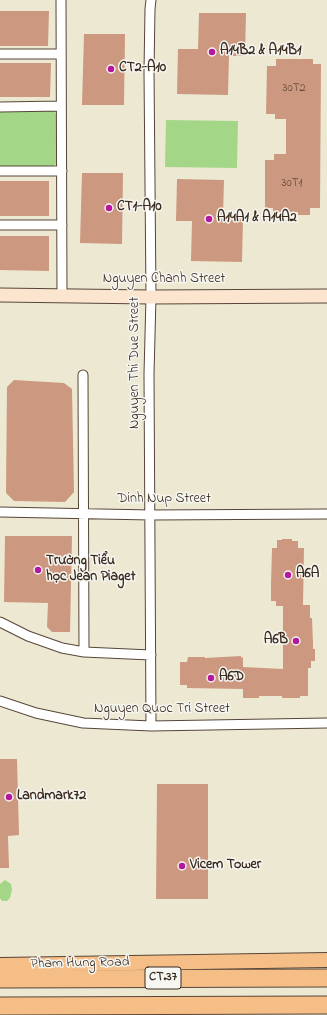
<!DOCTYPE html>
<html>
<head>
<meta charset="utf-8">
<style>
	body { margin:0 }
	canvas { display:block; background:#ede8d1 }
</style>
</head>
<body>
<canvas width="327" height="1015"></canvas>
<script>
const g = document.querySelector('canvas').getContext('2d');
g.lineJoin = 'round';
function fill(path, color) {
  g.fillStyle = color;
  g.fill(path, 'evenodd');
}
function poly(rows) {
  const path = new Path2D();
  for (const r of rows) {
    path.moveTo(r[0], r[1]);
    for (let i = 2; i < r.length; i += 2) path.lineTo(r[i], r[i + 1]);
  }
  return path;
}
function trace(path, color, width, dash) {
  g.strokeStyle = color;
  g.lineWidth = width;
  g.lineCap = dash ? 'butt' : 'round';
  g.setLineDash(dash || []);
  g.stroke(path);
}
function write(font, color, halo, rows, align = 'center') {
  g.font = font + ' "Indie Flower",sans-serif';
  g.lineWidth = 3;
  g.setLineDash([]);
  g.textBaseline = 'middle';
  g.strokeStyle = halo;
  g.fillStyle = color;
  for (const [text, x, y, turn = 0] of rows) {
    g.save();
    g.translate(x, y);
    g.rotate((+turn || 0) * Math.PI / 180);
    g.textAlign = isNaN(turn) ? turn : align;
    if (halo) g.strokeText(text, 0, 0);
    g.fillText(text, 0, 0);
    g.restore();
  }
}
const green = poly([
	[0,110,51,110,55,112,56,114,58,160,55,165,50,167,0,167],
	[166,120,238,121,237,168,165,167],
	[5,880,11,884,12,890,10,898,7,901,2,901,0,898,0,884]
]);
const building = poly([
	[0,11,49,11,48,46,0,46],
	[199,13,246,13,245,56,229,56,228,95,177,94,178,49,198,49],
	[84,34,125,34,124,105,82,105],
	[276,59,313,59,313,64,321,64,320,208,310,208,310,215,298,215,298,212,273,212,273,208,265,208,265,160,274,160,274,154,286,154,286,119,275,119,275,114,266,114,267,66,276,66],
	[0,63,51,63,50,97,0,97],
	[82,173,123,173,122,244,80,243],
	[177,179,224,180,223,216,243,217,242,262,191,261,192,221,176,221],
	[0,181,49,181,49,216,0,216],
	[0,236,49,236,49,271,0,270],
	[14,380,64,383,72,389,74,492,65,502,14,501,6,493,7,387],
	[5,536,72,536,70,632,52,632,47,627,48,603,4,602],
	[282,539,292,539,292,541,298,541,298,548,304,548,303,605,310,605,310,618,312,618,313,644,313,649,315,649,315,661,311,661,311,668,308,668,308,696,300,696,300,698,282,698,282,696,259,696,259,698,243,698,243,689,187,688,187,685,180,685,180,662,187,662,188,657,205,657,205,658,241,656,241,658,243,657,243,667,283,669,283,606,276,606,276,601,271,601,271,585,272,548,277,548,277,540,282,540],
	[0,759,17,759,19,835,8,836,9,868,0,868],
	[157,784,208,784,208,899,156,899]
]);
const street = poly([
	[61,0,62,295],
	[0,54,61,54],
	[0,107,61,106],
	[0,171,62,171],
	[0,225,62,225],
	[83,375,84,652],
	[0,512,151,515,327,514],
	[0,622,28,636,62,648,84,652,151,655],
	[0,701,36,713,83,723,151,726,327,723],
	[151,726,149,374,151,297,149,71,150,9,151,0]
]);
const secondary = poly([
	[0,295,151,297,327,296]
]);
const primary = poly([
	[0,965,327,960]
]);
const highway = poly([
	[0,979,327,978],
	[0,1006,327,1005]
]);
const markers = [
	[212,52,4,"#b5179e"],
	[111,69,4,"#b5179e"],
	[109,208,4,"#b5179e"],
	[209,219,4,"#b5179e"],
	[38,570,4,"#b5179e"],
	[288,575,4,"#b5179e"],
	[296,641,4,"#b5179e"],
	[211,678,4,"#b5179e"],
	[9,797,4,"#b5179e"],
	[182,866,4,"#b5179e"]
];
const numberNames = [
	["30T2",294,89],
	["30T1",292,184]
];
const shields = [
	[163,978,36]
];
const shieldNames = [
	["CT.37",163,978]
];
const poiNames = [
	["A14B2 & A14B1",220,52],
	["CT2-A10",119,69],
	["CT1-A10",117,208],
	["A14A1 & A14A2",217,219],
	["Trường Tiểu",46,562],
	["học Jean Piaget",46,578],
	["A6A",296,575],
	["A6B",288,641,"right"],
	["A6D",219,678],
	["Landmark72",17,797],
	["Vicem Tower",190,866]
];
const streetNames = [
	["Nguyen Chanh Street",164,280],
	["Nguyen Thi Due Street",136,363,-90],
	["Dinh Nup Street",164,500],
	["Nguyen Quoc Tri Street",162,710],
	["Pham Hung Road",80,964,-1]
];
fill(green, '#a3d787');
fill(building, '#cc9880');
trace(street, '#564639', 11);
trace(secondary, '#564639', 15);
trace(primary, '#564639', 16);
trace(highway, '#564639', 19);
trace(street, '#fff', 9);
trace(secondary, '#fbe5cf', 13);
trace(primary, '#f6be87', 14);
trace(highway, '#f6be87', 17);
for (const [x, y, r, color] of markers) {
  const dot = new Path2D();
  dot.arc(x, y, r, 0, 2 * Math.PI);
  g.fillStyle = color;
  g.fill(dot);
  trace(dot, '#f6f6f2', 1.5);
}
write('12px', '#5f4636', null, numberNames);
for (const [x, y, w] of shields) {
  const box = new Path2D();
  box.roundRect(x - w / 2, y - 11, w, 22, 3);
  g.fillStyle = '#f6f6f2';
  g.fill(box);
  trace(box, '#3b2a1e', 1);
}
write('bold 13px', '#3b2a1e', null, shieldNames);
write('bold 14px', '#3b2a1e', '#f6f6f2', poiNames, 'left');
write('14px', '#3b2a1e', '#f6f6f2', streetNames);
</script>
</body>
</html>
